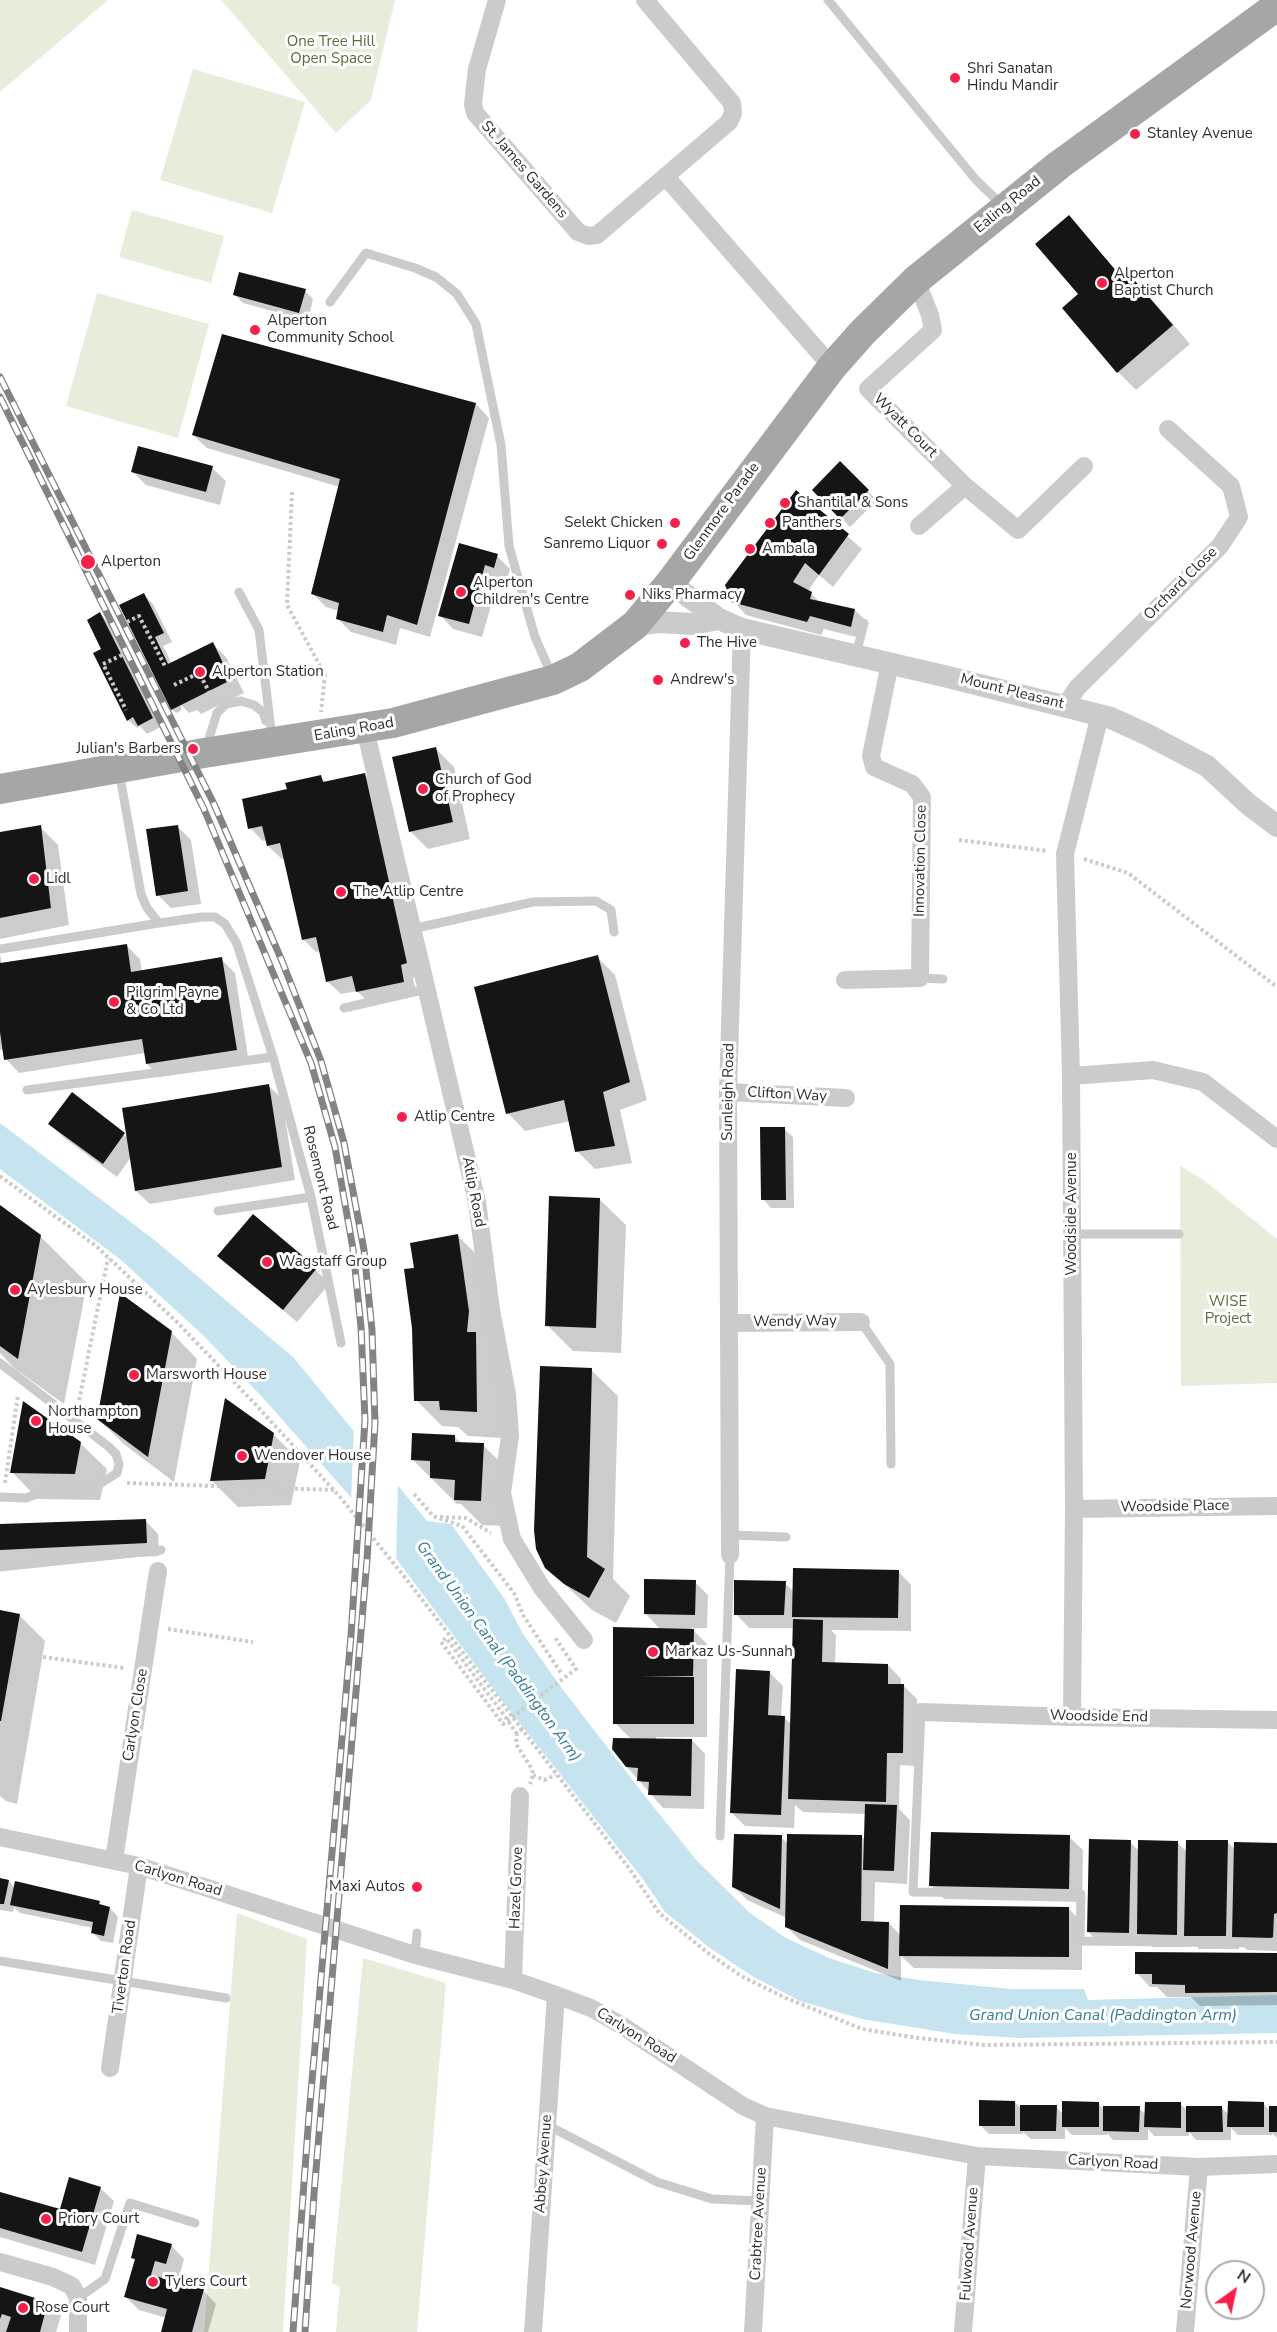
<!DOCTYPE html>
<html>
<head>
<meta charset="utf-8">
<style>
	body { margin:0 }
	#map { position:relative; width:1277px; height:2332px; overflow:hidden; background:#fff; font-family:"Nunito Sans",sans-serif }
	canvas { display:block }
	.north { position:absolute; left:1205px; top:2260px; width:60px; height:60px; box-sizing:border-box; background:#fff; border:2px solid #ababab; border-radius:50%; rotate:33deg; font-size:16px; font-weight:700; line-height:24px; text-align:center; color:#2e2e2e }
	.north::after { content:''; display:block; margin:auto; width:21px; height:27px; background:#f5214a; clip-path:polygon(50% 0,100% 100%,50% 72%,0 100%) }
</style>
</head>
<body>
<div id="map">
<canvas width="1277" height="2332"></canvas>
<div class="north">N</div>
</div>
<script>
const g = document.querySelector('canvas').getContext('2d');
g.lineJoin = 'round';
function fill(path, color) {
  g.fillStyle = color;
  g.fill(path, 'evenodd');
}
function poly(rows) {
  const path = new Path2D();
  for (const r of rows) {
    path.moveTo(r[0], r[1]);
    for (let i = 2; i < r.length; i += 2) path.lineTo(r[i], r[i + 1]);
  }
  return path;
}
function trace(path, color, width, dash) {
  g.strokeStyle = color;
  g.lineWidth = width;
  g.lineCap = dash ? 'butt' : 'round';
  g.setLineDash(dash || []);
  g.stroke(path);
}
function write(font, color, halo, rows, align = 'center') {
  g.font = font + ' "Nunito Sans",sans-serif';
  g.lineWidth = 6;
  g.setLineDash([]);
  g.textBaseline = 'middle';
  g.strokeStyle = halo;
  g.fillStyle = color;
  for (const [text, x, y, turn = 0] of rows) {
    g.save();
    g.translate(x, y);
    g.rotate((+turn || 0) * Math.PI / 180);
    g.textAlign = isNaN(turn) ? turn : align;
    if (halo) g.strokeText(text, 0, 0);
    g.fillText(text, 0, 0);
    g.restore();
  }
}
const green = poly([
	[0,0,108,0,0,92],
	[221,0,395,0,371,100,336,133],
	[193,69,305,102,272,213,160,180],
	[132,210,224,236,211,283,119,257],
	[97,293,209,324,178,438,66,406],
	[1180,1166,1201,1178,1277,1239,1277,1383,1181,1386],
	[237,1913,307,1939,283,2332,204,2332],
	[363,1958,446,1983,417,2332,336,2332,340,2287,332,2283]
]);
const water = poly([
	[0,1123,157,1242,294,1358,427,1521,451,1524,504,1598,523,1634,564,1691,644,1795,698,1862,750,1913,786,1938,829,1958,875,1973,919,1980,1011,1989,1084,1989,1088,2000,1277,1995,1277,2033,1019,2038,955,2034,862,2019,800,2001,752,1976,710,1948,665,1912,645,1882,501,1699,348,1494,264,1399,204,1336,121,1260,0,1169]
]);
const pier = poly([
	[354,1427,398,1481,396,1562,351,1503]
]);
const shadow = poly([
	[1069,218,1118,272,1122,269,1140,286,1190,344,1136,390,1118,372,1080,295],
	[305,291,313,299,308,321,243,303,235,295],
	[223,335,476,404,489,418,430,637,400,628,396,645,351,632,337,618,339,611,326,607,312,593,340,487,207,448,193,435],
	[840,464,877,500,850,527,814,490],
	[212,468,226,481,220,505,146,485,133,472],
	[796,492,862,549,833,587,819,575,808,591,821,603,855,610,868,623,864,639,824,629,821,635,746,615,733,601],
	[460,545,497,556,510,569,507,580,499,578,482,637,453,629,440,615],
	[144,595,153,604,172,642,163,646,172,664,213,644,226,657,244,693,201,714,197,710,189,713,180,704,182,710,176,713,172,709],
	[100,614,109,623,161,727,147,734,140,726,137,728,128,720,103,650],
	[436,749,454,767,470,839,428,849,410,831],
	[365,775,378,788,420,976,413,978,417,995,371,1005,357,991,341,994,327,981,321,951,316,952,303,939,285,858,282,859,268,846,267,840,263,841,250,828,289,791,320,777,327,783],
	[40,827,58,845,69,925,0,939,0,834],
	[178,827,191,840,201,904,171,908,158,895],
	[126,945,140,959,142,972,221,959,235,973,249,1063,160,1077,147,1064,145,1053,19,1073,6,1059,5,1052,0,1049,0,954,2,965],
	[597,957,615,975,647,1100,620,1110,632,1163,595,1169,577,1151,570,1121,525,1131,508,1113],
	[269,1086,282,1099,295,1180,150,1204,136,1191,131,1157,117,1177,63,1137,50,1124,72,1094,128,1138],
	[784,1129,793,1137,794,1208,771,1208,763,1199],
	[599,1199,626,1225,621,1353,573,1351,547,1325],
	[0,1207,40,1236,87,1283,64,1404,14,1368,0,1353],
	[253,1216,330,1283,297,1322,219,1256],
	[458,1236,484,1262,502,1360,502,1438,468,1436,458,1427,442,1426,416,1400,416,1269],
	[171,1332,197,1359,174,1482,125,1445,98,1419],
	[591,1370,618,1396,613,1579,630,1596,616,1623,592,1610,546,1567],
	[273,1434,300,1461,291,1505,238,1507,212,1481],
	[455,1437,462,1444,483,1445,509,1471,507,1526,482,1525,461,1504,457,1504,412,1459],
	[80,1443,107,1469,100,1500,38,1499,12,1472],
	[145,1520,158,1534,159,1556,0,1563,0,1525],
	[898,1571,911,1585,911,1631,831,1630,836,1635,835,1664,888,1665,901,1679,901,1686,904,1686,917,1699,915,1766,900,1765,899,1809,910,1820,907,1884,875,1882,874,1923,889,1923,901,1936,1069,1909,1082,1922,1082,1970,914,1968,901,1956,901,1981,800,1940,787,1927,787,1918,747,1900,734,1887,781,1837,788,1844,862,1837,865,1839,866,1814,803,1812,795,1805,794,1828,745,1826,732,1813,769,1672,783,1686,781,1717,784,1717,791,1724,794,1628,749,1628,736,1614,785,1583,794,1592],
	[695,1582,708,1595,707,1628,691,1628,707,1644,707,1737,656,1737,656,1740,692,1740,705,1754,704,1809,663,1808,627,1767,631,1739,615,1723,661,1630,645,1613],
	[0,1611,19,1615,45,1641,17,1804,6,1801,0,1796],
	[1069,1837,1083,1850,1082,1902,944,1899,931,1885],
	[1130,1842,1139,1851,1177,1842,1187,1852,1227,1842,1236,1850,1277,1844,1277,1951,1247,1950,1239,1942,1239,1949,1199,1949,1190,1939,1190,1947,1152,1947,1142,1937,1102,1945,1088,1932],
	[0,1880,9,1881,15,1888,99,1902,103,1907,110,1908,118,1917,113,1943,101,1941,92,1932,93,1928,20,1913,14,1907,13,1912,0,1910],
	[1277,1955,1277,2005,1200,2006,1191,1997,1167,1997,1157,1987,1150,1987,1137,1973],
	[1015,2102,1022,2110,1056,2107,1064,2115,1098,2103,1105,2110,1139,2108,1146,2115,1180,2104,1188,2111,1222,2108,1229,2115,1263,2103,1270,2111,1277,2108,1277,2138,1272,2133,1272,2135,1238,2135,1231,2128,1231,2140,1196,2140,1189,2132,1189,2136,1154,2136,1148,2129,1148,2140,1113,2140,1107,2133,1107,2135,1072,2135,1065,2128,1065,2139,1031,2139,1023,2132,1023,2134,989,2134,980,2125],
	[100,2188,114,2201,95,2265,0,2237,0,2193,61,2211],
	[171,2245,184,2259,179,2277,168,2274,166,2280,203,2290,216,2304,208,2332,163,2332,167,2318,139,2310,126,2297,136,2261,132,2258],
	[0,2288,48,2303,61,2316,56,2332,0,2332]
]);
const building = poly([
	[1069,215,1117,272,1123,267,1173,325,1117,373,1062,308,1078,294,1035,244],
	[239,272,306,289,299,313,233,295],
	[222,334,476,403,417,625,387,615,383,632,336,619,339,603,311,594,340,479,192,435],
	[138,446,213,466,206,492,131,472],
	[840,461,869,490,840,519,812,490],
	[796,490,849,534,819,575,805,563,793,582,812,592,810,599,855,609,851,627,810,616,807,622,731,602,725,585],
	[459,543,498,554,494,568,485,565,469,624,438,616],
	[144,593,164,633,155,637,168,664,213,642,231,680,171,710,119,605],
	[100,612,153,718,138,726,133,717,127,721,93,653,101,649,87,620],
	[436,747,453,822,409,832,392,757],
	[365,773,407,963,401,965,404,982,356,992,352,976,326,982,316,937,302,940,280,843,267,846,262,826,248,829,242,799,287,789,285,783,321,775,323,782],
	[41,825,51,908,0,918,0,832],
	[178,825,188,891,156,896,146,829],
	[127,944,131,972,222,957,237,1050,146,1064,142,1039,4,1060,0,1032,0,963],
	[598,955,630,1082,603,1092,615,1146,575,1152,564,1100,506,1114,474,987],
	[269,1084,282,1167,135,1191,122,1108],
	[72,1092,125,1133,103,1164,48,1124],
	[760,1127,785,1127,786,1200,761,1200],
	[549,1196,600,1198,596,1328,545,1326],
	[0,1205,41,1235,18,1359,0,1346],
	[253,1214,317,1268,283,1310,217,1256],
	[458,1234,469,1311,467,1332,476,1332,477,1412,440,1410,439,1401,414,1401,412,1328,404,1269,414,1268,410,1243],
	[120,1293,172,1331,148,1457,97,1419],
	[540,1366,592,1368,587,1557,605,1569,589,1598,564,1584,545,1568,536,1549,534,1530],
	[225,1398,274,1433,265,1479,210,1481],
	[23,1401,81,1442,75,1474,10,1473],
	[412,1433,455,1435,455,1442,484,1443,481,1501,454,1500,455,1480,430,1478,430,1461,411,1460],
	[146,1519,147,1543,0,1550,0,1524],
	[793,1568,899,1570,898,1618,792,1617],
	[644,1579,696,1580,695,1615,644,1614],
	[734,1580,786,1581,784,1615,734,1615],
	[0,1610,20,1614,1,1721,0,1721],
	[793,1619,823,1620,822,1662,888,1664,888,1684,904,1684,903,1753,887,1753,886,1802,788,1799],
	[613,1627,694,1629,693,1676,641,1676,694,1677,694,1724,613,1724],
	[736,1669,770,1671,768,1715,785,1716,781,1815,730,1813],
	[613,1738,692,1739,691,1796,648,1795,649,1782,637,1781,638,1768,626,1767,612,1749],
	[865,1804,897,1805,894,1871,863,1870],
	[931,1832,1070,1835,1069,1889,929,1886],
	[734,1834,782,1835,780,1909,732,1887],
	[787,1834,862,1835,861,1921,889,1922,888,1969,785,1927],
	[1089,1839,1131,1840,1129,1933,1087,1932],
	[1138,1840,1178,1841,1177,1935,1137,1934],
	[1186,1840,1228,1840,1226,1936,1184,1936],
	[1234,1842,1277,1843,1277,1913,1274,1914,1273,1938,1232,1937],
	[0,1878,9,1880,4,1904,0,1904],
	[15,1881,100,1901,99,1904,110,1907,104,1936,91,1933,93,1922,10,1905],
	[900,1905,1069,1907,1069,1957,899,1956],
	[1135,1952,1277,1953,1277,1992,1185,1993,1185,1985,1152,1984,1152,1974,1135,1974],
	[979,2100,1015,2101,1015,2126,979,2126],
	[1062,2101,1099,2102,1099,2127,1062,2127],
	[1228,2101,1264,2102,1264,2127,1227,2127],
	[1145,2102,1181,2102,1181,2128,1144,2127],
	[1020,2105,1057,2105,1056,2131,1020,2131],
	[1103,2106,1140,2106,1139,2132,1103,2131],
	[1186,2106,1222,2106,1223,2132,1186,2132],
	[1269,2106,1277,2106,1277,2132,1269,2132],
	[69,2177,101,2187,82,2252,0,2228,0,2192,60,2209],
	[137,2234,172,2244,166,2264,155,2261,151,2275,204,2289,192,2332,161,2332,167,2309,124,2297,135,2259,131,2258],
	[0,2287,48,2302,40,2332,6,2332,11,2317,2,2314,0,2319]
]);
const path = poly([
	[292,492,287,605,325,675,321,712],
	[127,622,139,616,166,668],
	[122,655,103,664,126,710],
	[174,685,199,673,213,699],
	[959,840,1048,851],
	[1084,859,1128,873,1277,987],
	[0,1176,96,1246,178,1323,256,1405,340,1497,407,1580,629,1868,659,1913,708,1953,741,1976,786,1998,862,2029,918,2038,984,2045,1277,2042],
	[78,1406,108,1258],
	[5,1483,18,1395],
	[127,1483,334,1490],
	[414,1494,433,1516,462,1526,514,1593,523,1615,561,1673],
	[440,1517,466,1518,491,1533],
	[168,1629,253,1642],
	[43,1657,124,1668],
	[522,1729,517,1734,516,1744,532,1769,533,1775,530,1784],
	[517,1734,504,1715,446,1638,441,1642,503,1724,576,1669,554,1636],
	[533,1775,544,1780,556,1775]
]);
const service = poly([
	[828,0,976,180,1002,205],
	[330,302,366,253,415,268,436,277,457,294,476,324,501,445,509,546,535,637,552,676],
	[239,592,259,630,272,738],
	[856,655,864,623],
	[206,748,217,713,226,704,241,701,254,705,263,712,266,721],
	[119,771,141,894,147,908,159,923,202,917,215,917,225,924,237,944,273,1057,311,1197,341,1343],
	[412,929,533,902,596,901,611,910,614,932],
	[0,949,159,923],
	[920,978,943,979],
	[344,1008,427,989],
	[27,1090,273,1057],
	[218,1211,311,1197],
	[1072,1234,1179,1234],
	[861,1322,890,1364,891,1464],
	[0,1363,109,1447,116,1454,119,1464,117,1473,95,1487,49,1489,26,1498,0,1497],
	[730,1535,786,1537],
	[0,1567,161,1550],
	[921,1712,913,1892,1081,1894,1080,1941,1271,1943,1277,1940],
	[720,1836,730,1555],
	[415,1955,417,1933],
	[0,1961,226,1998],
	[547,2125,657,2182,712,2199,760,2201],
	[78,2298,105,2279,130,2203,195,2223]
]);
const minor = poly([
	[497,0,477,69,473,104,475,113,578,232,588,236,597,235,729,122,733,113,732,103,645,0],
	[666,177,832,367],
	[916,280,930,315,933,330,868,389,965,486,1018,530,1084,466],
	[919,526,965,486],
	[1065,706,1077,688,1220,546,1239,517,1231,486,1168,429],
	[365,729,477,1202,491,1310,507,1394,510,1436,502,1493,512,1539,542,1588,584,1640],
	[845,980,920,978,922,797,912,784,874,767,871,756,890,663],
	[1071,1076,1153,1070,1203,1082,1277,1139],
	[728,1092,846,1098],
	[730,1323,861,1322],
	[1074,1509,1277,1506],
	[730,1555,728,1092,742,629],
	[921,1712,1072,1717,1277,1720],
	[1072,1717,1074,1509,1071,1076,1065,854,1100,715],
	[0,1837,139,1866,415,1955,513,1980,556,1995,591,2008,621,2025,743,2106,765,2116,977,2156,1199,2167,1277,2164],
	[114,1860,158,1571],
	[513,1980,520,1796],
	[110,2068,139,1866],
	[0,2262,53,2277,72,2286,78,2298,78,2332],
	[533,2332,556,1995],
	[753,2332,765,2116],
	[963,2332,977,2156],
	[1185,2332,1199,2167]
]);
const tertiary = poly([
	[670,583,719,619,742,629,948,677,1111,718,1148,735,1207,766,1248,804,1277,826],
	[635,625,659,622,692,624,719,619]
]);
const primary = poly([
	[0,789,204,753,393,723,553,680,580,667,635,625,670,583,832,367,862,333,916,280,1059,165,1277,6]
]);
const rail = poly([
	[0,377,214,804,282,961,321,1061,344,1143,364,1250,372,1330,375,1423,367,1560,314,2194,305,2332],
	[0,397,204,809,311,1063,335,1147,353,1249,361,1327,365,1420,351,1636,309,2115,293,2332]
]);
const markers = [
	[955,78,6,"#f5214a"],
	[1135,134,6,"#f5214a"],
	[1102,283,6,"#f5214a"],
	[255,330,6,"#f5214a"],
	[785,503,6,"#f5214a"],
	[675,523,6,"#f5214a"],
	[770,523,6,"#f5214a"],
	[662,544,6,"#f5214a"],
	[750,549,6,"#f5214a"],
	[88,562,8,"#f5214a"],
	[461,592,6,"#f5214a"],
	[630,595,6,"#f5214a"],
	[685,643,6,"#f5214a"],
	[200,672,6,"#f5214a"],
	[658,680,6,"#f5214a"],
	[193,749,6,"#f5214a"],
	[423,789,6,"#f5214a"],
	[34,879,6,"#f5214a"],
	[341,892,6,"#f5214a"],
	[114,1002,6,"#f5214a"],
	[402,1117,6,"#f5214a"],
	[267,1262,6,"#f5214a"],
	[15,1290,6,"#f5214a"],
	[134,1375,6,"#f5214a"],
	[36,1421,6,"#f5214a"],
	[242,1456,6,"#f5214a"],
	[653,1652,6,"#f5214a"],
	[417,1887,6,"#f5214a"],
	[46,2219,6,"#f5214a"],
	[153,2282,6,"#f5214a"],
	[23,2308,6,"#f5214a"]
];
const parkNames = [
	["One Tree Hill",331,42],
	["Open Space",331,59],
	["WISE",1228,1302],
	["Project",1228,1319]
];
const poiNames = [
	["Shri Sanatan",967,69],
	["Hindu Mandir",967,86],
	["Stanley Avenue",1147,134],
	["Alperton",1114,274],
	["Baptist Church",1114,291],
	["Alperton",267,321],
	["Community School",267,338],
	["Shantilal & Sons",797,503],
	["Selekt Chicken",663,523,"right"],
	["Panthers",782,523],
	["Sanremo Liquor",650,544,"right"],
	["Ambala",762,549],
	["Alperton",101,562],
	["Alperton",473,583],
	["Children's Centre",473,600],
	["Niks Pharmacy",642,595],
	["The Hive",697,643],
	["Alperton Station",212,672],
	["Andrew's",670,680],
	["Julian's Barbers",181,749,"right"],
	["Church of God",435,780],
	["of Prophecy",435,797],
	["Lidl",46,879],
	["The Atlip Centre",353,892],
	["Pilgrim Payne",126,993],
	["& Co Ltd",126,1010],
	["Atlip Centre",414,1117],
	["Wagstaff Group",279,1262],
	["Aylesbury House",27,1290],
	["Marsworth House",146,1375],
	["Northampton",48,1412],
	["House",48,1429],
	["Wendover House",254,1456],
	["Markaz Us-Sunnah",665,1652],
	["Maxi Autos",405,1887,"right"],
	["Priory Court",58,2219],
	["Tylers Court",165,2282],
	["Rose Court",35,2308]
];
const streetNames = [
	["St. James Gardens",524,170,49],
	["Ealing Road",1008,205,-39],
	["Wyatt Court",905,426,45],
	["Glenmore Parade",722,512,-54],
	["Orchard Close",1181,584,-45],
	["Mount Pleasant",1012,692,14],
	["Ealing Road",354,730,-10],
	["Innovation Close",921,861,-89],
	["Sunleigh Road",729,1092,-89],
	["Clifton Way",787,1095,3],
	["Rosemont Road",320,1178,76],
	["Atlip Road",473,1192,79],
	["Woodside Avenue",1072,1214,-90],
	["Wendy Way",795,1322,-1],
	["Woodside Place",1175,1507,-1],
	["Carlyon Close",136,1715,-81],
	["Woodside End",1099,1717,1],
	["Carlyon Road",178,1879,17],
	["Hazel Grove",517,1888,-88],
	["Tiverton Road",125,1967,-82],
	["Carlyon Road",636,2036,32],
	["Carlyon Road",1113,2163,3],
	["Abbey Avenue",544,2164,-86],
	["Crabtree Avenue",759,2224,-87],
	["Fulwood Avenue",970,2244,-86],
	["Norwood Avenue",1192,2250,-85]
];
const waterNames = [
	["Grand Union Canal (Paddington Arm)",498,1652,54],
	["Grand Union Canal (Paddington Arm)",1103,2016]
];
fill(green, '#e7eddb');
fill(water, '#c5e4ef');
fill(pier, '#fff');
fill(shadow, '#0003');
fill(building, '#151515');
trace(path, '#cbcbcb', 4, [3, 3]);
trace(service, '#cbcbcb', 9);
trace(minor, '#cbcbcb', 18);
trace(tertiary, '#cbcbcb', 22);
trace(primary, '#a6a6a6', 30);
trace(rail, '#838383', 7);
trace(rail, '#fff', 4.5, [14]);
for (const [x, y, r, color] of markers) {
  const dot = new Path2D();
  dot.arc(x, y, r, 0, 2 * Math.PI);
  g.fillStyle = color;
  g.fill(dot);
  trace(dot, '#fff', 2);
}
write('15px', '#586e38', '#fff', parkNames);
write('15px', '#2e2e2e', '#fff', poiNames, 'left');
write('15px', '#2e2e2e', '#fff', streetNames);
write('italic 16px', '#357e98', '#fff', waterNames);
</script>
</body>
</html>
